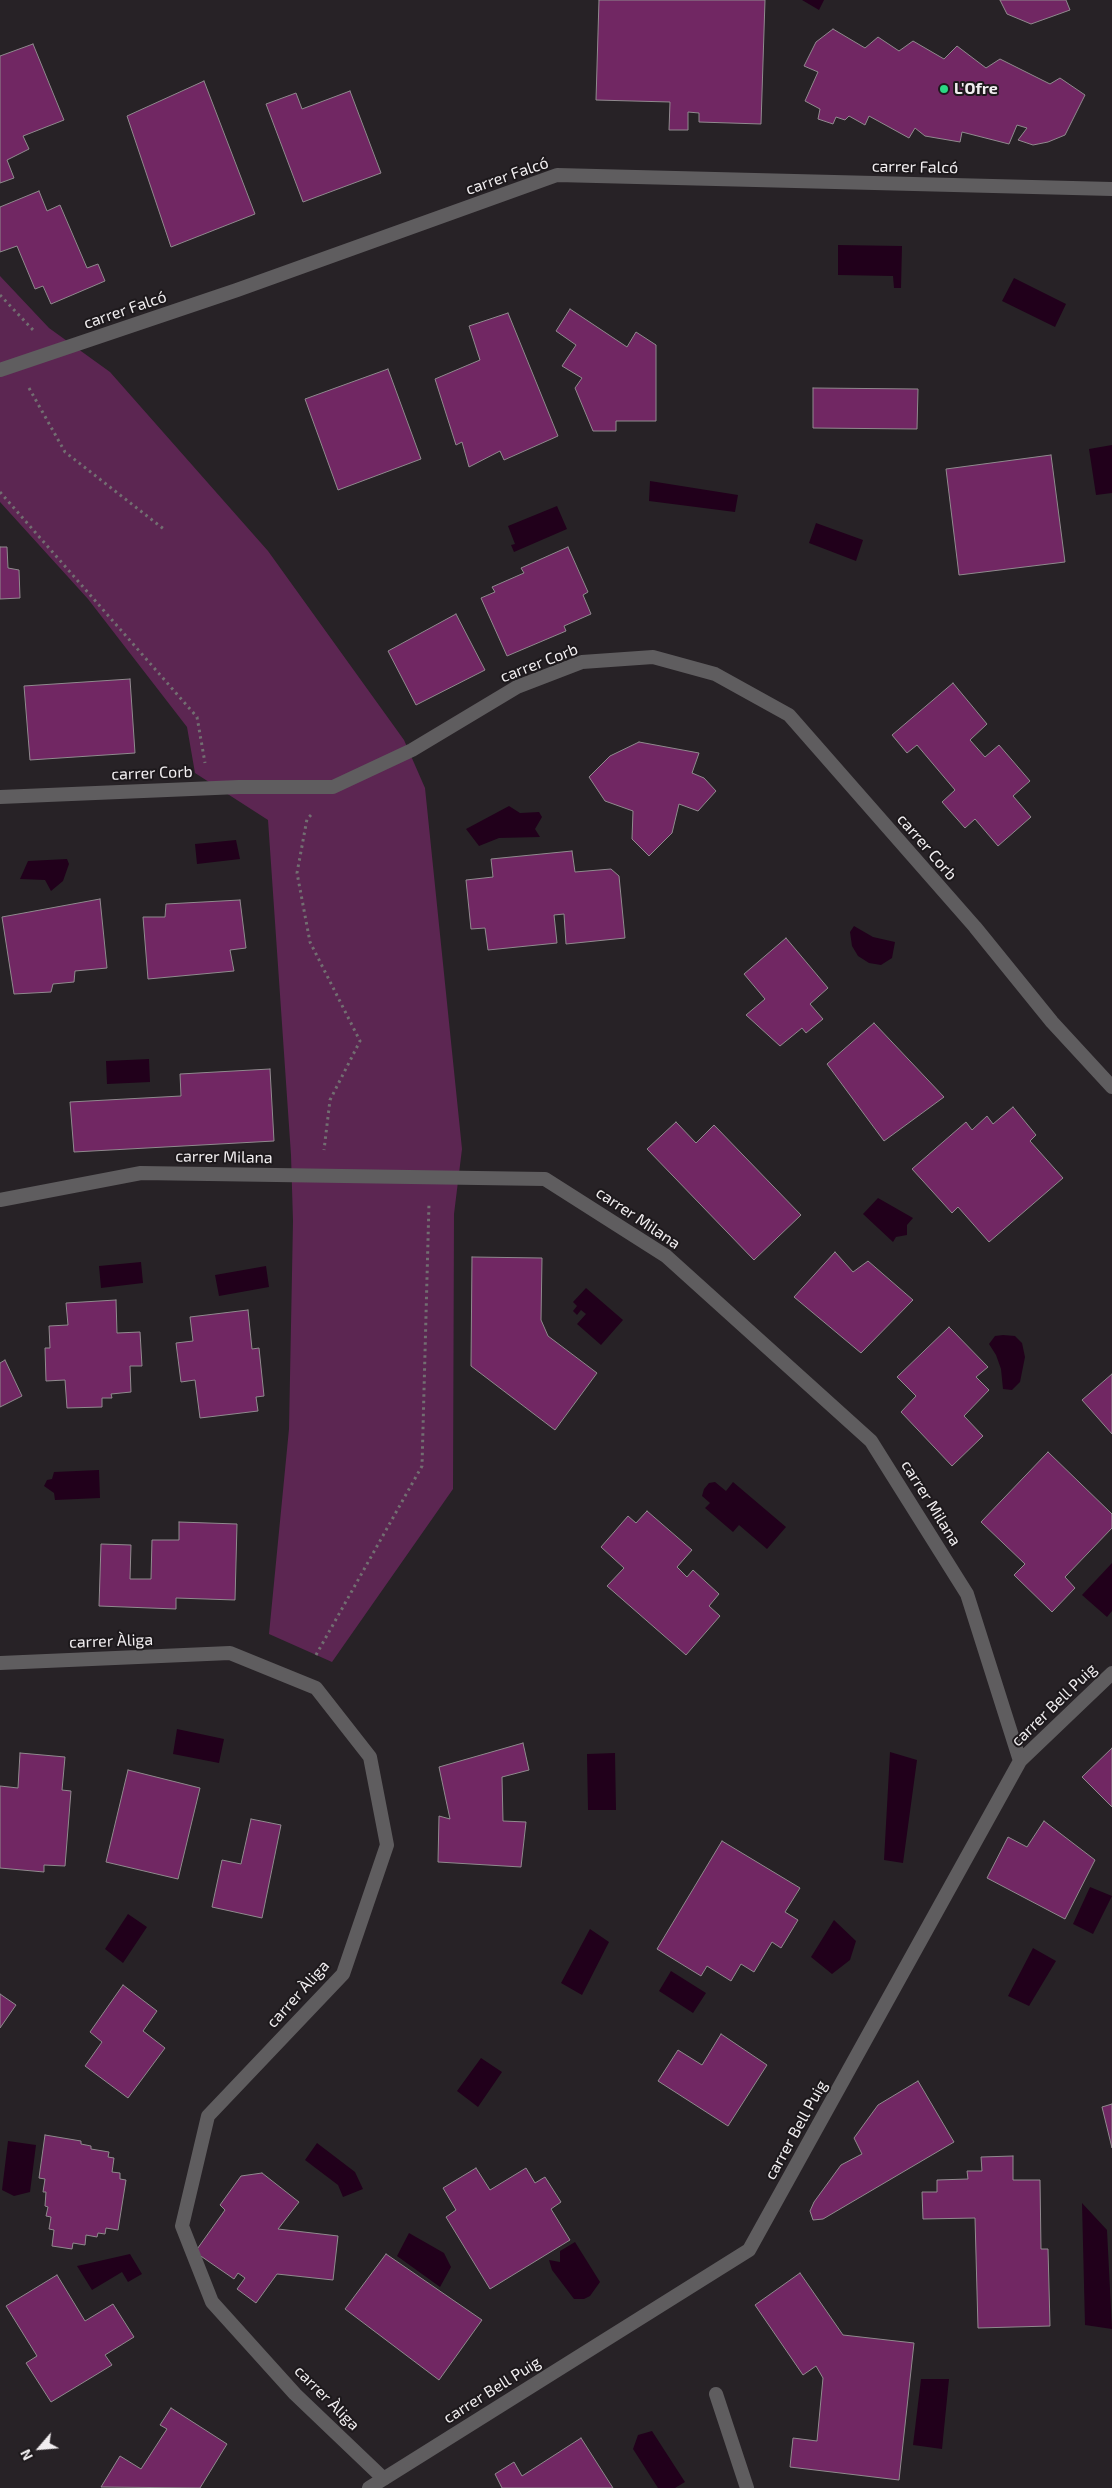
<!DOCTYPE html>
<html>
<head>
<meta charset="utf-8">
<style>
	body { margin:0 }
	#map { position:relative; width:1112px; height:2488px; overflow:hidden; background:#272226; font-family:"Exo 2",sans-serif }
	canvas { display:block }
	.north { position:absolute; left:15px; top:2423px; width:50px; height:50px; -webkit-text-stroke:4px #1d191c; paint-order:stroke; rotate:243deg; font-size:14px; font-weight:700; line-height:20px; text-align:center; color:#f1eef0 }
	.north::after { content:''; display:block; margin:auto; width:18px; height:22px; background:#f1eef0; clip-path:polygon(50% 0,100% 100%,50% 72%,0 100%) }
</style>
</head>
<body>
<div id="map">
<canvas width="1112" height="2488"></canvas>
<div class="north">N</div>
</div>
<script>
const g = document.querySelector('canvas').getContext('2d');
g.lineJoin = 'round';
function fill(path, color) {
  g.fillStyle = color;
  g.fill(path, 'evenodd');
}
function poly(rows) {
  const path = new Path2D();
  for (const r of rows) {
    path.moveTo(r[0], r[1]);
    for (let i = 2; i < r.length; i += 2) path.lineTo(r[i], r[i + 1]);
  }
  return path;
}
function trace(path, color, width, dash) {
  g.strokeStyle = color;
  g.lineWidth = width;
  g.lineCap = dash ? 'butt' : 'round';
  g.setLineDash(dash || []);
  g.stroke(path);
}
function write(font, color, halo, rows, align = 'center') {
  g.font = font + ' "Exo 2",sans-serif';
  g.lineWidth = 4;
  g.setLineDash([]);
  g.textBaseline = 'middle';
  g.strokeStyle = halo;
  g.fillStyle = color;
  for (const [text, x, y, turn = 0] of rows) {
    g.save();
    g.translate(x, y);
    g.rotate((+turn || 0) * Math.PI / 180);
    g.textAlign = isNaN(turn) ? turn : align;
    if (halo) g.strokeText(text, 0, 0);
    g.fillText(text, 0, 0);
    g.restore();
  }
}
const green = poly([
	[0,276,49,328,110,372,268,551,404,740,425,788,462,1149,454,1214,453,1489,332,1662,269,1634,289,1429,293,1221,291,1155,268,820,195,773,187,727,88,599,0,502]
]);
const water = poly([
	[802,0,824,0,819,10],
	[838,245,902,246,901,288,894,288,893,276,838,275],
	[1014,278,1066,304,1055,327,1002,301],
	[1112,445,1112,493,1096,495,1089,449],
	[650,481,738,495,735,512,649,501],
	[557,506,567,529,514,552,511,545,515,544,508,526],
	[816,523,863,540,856,561,809,543],
	[509,806,520,813,539,812,542,817,535,829,540,837,499,838,479,846,466,829],
	[236,840,240,859,197,864,195,844],
	[67,859,69,864,63,881,51,891,45,880,20,879,28,861],
	[854,926,873,937,895,942,892,958,881,965,869,963,858,956,852,946,850,932],
	[149,1059,150,1082,107,1084,106,1061],
	[878,1198,913,1218,907,1225,907,1235,896,1237,893,1242,863,1214],
	[141,1262,143,1283,101,1288,99,1266],
	[266,1266,269,1287,219,1296,215,1275],
	[586,1288,623,1320,601,1345,577,1324,586,1314,581,1310,577,1315,573,1311,577,1306,573,1302],
	[1003,1335,1015,1336,1022,1343,1025,1357,1020,1382,1012,1390,1003,1389,1001,1369,996,1355,989,1344,995,1336],
	[99,1470,100,1498,55,1500,54,1493,44,1486,47,1480,52,1479,54,1472],
	[715,1482,726,1491,733,1482,786,1527,767,1549,739,1525,733,1532,705,1508,710,1503,702,1496,704,1489,709,1483],
	[1112,1563,1112,1611,1107,1617,1082,1595],
	[177,1729,224,1739,219,1763,173,1754],
	[890,1752,917,1760,903,1863,884,1860],
	[615,1753,616,1810,588,1810,587,1754],
	[1090,1887,1112,1896,1093,1934,1073,1924],
	[128,1914,147,1927,123,1963,105,1949],
	[834,1920,856,1941,850,1960,832,1974,811,1957],
	[590,1929,609,1942,582,1995,561,1983],
	[1033,1948,1056,1961,1029,2006,1008,1996],
	[671,1971,706,1993,693,2013,659,1991],
	[481,2058,502,2072,478,2107,457,2091],
	[8,2141,36,2145,30,2192,14,2196,2,2190],
	[317,2143,355,2172,363,2189,343,2197,338,2185,305,2160],
	[1082,2203,1107,2230,1112,2329,1085,2325],
	[409,2233,444,2253,451,2267,440,2287,397,2256],
	[575,2242,600,2282,590,2296,584,2299,574,2299,552,2270,549,2260,560,2262,560,2251],
	[130,2254,142,2274,128,2282,122,2272,92,2290,77,2266],
	[921,2379,949,2379,942,2449,913,2445],
	[652,2431,685,2482,675,2488,658,2488,633,2449,638,2435]
]);
const building = poly([
	[599,0,765,0,761,124,699,122,699,113,688,112,688,130,669,130,670,102,596,100,599,0],
	[1000,0,1066,0,1070,10,1031,24,1007,14,1000,0],
	[833,29,865,48,878,37,899,51,913,41,944,59,957,46,986,68,1000,59,1050,84,1060,78,1085,95,1065,135,1048,142,1033,145,1018,140,1027,128,1017,125,1009,144,962,132,960,142,925,136,915,128,909,138,869,116,865,125,849,116,845,120,836,117,833,124,818,119,820,109,805,101,818,72,804,66,816,42,833,29],
	[33,44,64,120,23,136,29,149,7,160,14,178,0,183,0,56,33,44],
	[204,81,255,214,171,247,127,116,204,81],
	[350,91,381,173,303,202,266,104,296,93,302,109,350,91],
	[39,191,47,211,60,205,87,268,98,264,105,281,51,304,43,286,35,289,17,246,0,252,0,207,39,191],
	[570,309,627,347,636,332,656,345,656,421,616,421,616,431,593,431,575,388,582,378,562,366,576,345,556,331,570,309],
	[508,313,558,436,504,460,500,451,469,467,462,442,456,445,435,379,480,360,469,326,508,313],
	[388,369,421,459,338,490,305,399,388,369],
	[813,388,918,389,917,429,813,428,813,388],
	[1051,455,1065,562,959,575,946,469,1051,455],
	[0,547,7,547,8,568,19,570,20,598,0,599,0,547],
	[568,547,588,592,583,595,591,614,564,626,566,631,507,656,481,598,495,592,492,587,524,573,521,568,568,547],
	[456,614,485,670,416,705,388,651,456,614],
	[130,679,135,753,30,760,24,686,130,679],
	[953,683,987,724,970,740,985,757,999,745,1030,781,1013,796,1031,817,998,846,975,819,965,828,942,802,955,790,917,745,907,753,892,735,953,683],
	[639,742,699,753,692,773,704,778,716,791,698,811,679,804,672,833,649,856,632,839,633,811,605,801,589,777,610,756,639,742],
	[572,851,575,872,611,869,619,876,625,938,566,944,564,914,554,915,557,943,488,950,485,928,471,929,466,880,493,877,491,859,572,851],
	[100,899,107,968,75,971,74,982,53,984,51,992,14,994,2,917,100,899],
	[240,900,246,948,230,950,234,971,148,979,143,917,165,917,166,904,240,900],
	[786,938,828,988,810,1004,823,1019,806,1033,802,1028,780,1046,746,1015,765,999,744,974,786,938],
	[874,1023,944,1097,884,1141,827,1064,874,1023],
	[270,1069,274,1141,74,1152,70,1102,181,1096,180,1074,270,1069],
	[1013,1107,1036,1135,1030,1141,1063,1178,989,1242,958,1207,952,1213,912,1169,966,1122,972,1130,987,1116,993,1124,1013,1107],
	[676,1122,696,1143,714,1125,801,1215,754,1260,647,1149,676,1122],
	[835,1252,853,1272,868,1261,913,1300,861,1353,794,1297,835,1252],
	[472,1257,542,1258,541,1320,548,1336,597,1373,555,1430,471,1366,472,1257],
	[116,1300,117,1333,140,1332,142,1366,130,1366,131,1392,111,1394,112,1398,102,1398,102,1407,67,1408,65,1380,46,1381,45,1348,50,1348,49,1326,68,1325,66,1303,116,1300],
	[248,1310,252,1349,259,1348,264,1396,256,1397,258,1411,200,1418,195,1380,181,1382,176,1343,193,1341,190,1317,248,1310],
	[949,1327,988,1367,976,1377,989,1390,964,1416,983,1436,952,1466,901,1412,916,1396,897,1377,949,1327],
	[5,1360,22,1396,0,1407,0,1363,5,1360],
	[1112,1374,1112,1434,1082,1400,1112,1374],
	[1048,1452,1112,1514,1112,1528,1065,1577,1075,1588,1052,1612,1014,1575,1025,1564,981,1522,1048,1452],
	[647,1511,692,1550,677,1567,687,1577,693,1570,719,1594,709,1606,720,1616,686,1655,607,1586,624,1568,601,1547,628,1516,636,1523,647,1511],
	[179,1522,237,1524,235,1600,176,1598,176,1609,99,1606,101,1544,131,1545,130,1579,151,1579,152,1540,179,1540,179,1522],
	[523,1743,529,1770,502,1777,503,1821,526,1822,521,1867,438,1862,439,1816,450,1819,439,1767,523,1743],
	[1112,1748,1112,1807,1082,1777,1112,1748],
	[20,1753,65,1757,62,1790,71,1791,65,1866,44,1865,44,1872,0,1868,0,1786,18,1788,20,1753],
	[128,1770,200,1788,178,1879,106,1862,128,1770],
	[251,1819,281,1825,262,1918,212,1907,222,1860,241,1864,251,1819],
	[1044,1821,1095,1860,1065,1919,987,1878,1008,1837,1027,1847,1044,1821],
	[722,1841,800,1888,785,1912,798,1920,781,1948,772,1942,754,1972,741,1964,731,1981,707,1966,701,1976,657,1949,722,1841],
	[123,1985,157,2011,143,2031,165,2048,128,2098,85,2066,102,2042,90,2032,123,1985],
	[0,1994,16,2005,0,2028,0,1994],
	[721,2034,767,2065,728,2126,658,2081,678,2050,702,2065,721,2034],
	[918,2081,954,2142,823,2219,813,2220,810,2211,814,2202,841,2165,862,2154,854,2138,878,2105,918,2081],
	[1112,2104,1112,2148,1102,2107,1112,2104],
	[45,2135,81,2141,81,2144,91,2146,91,2149,109,2152,108,2157,114,2158,112,2172,120,2173,120,2179,126,2180,118,2230,106,2228,105,2234,98,2233,97,2237,86,2235,85,2245,73,2243,72,2249,52,2246,54,2230,49,2229,51,2217,46,2216,48,2207,45,2206,46,2192,43,2192,45,2179,39,2178,45,2135],
	[1013,2156,1013,2180,1040,2180,1041,2249,1048,2249,1050,2326,978,2328,975,2218,923,2219,922,2192,937,2192,937,2180,968,2179,967,2171,982,2171,981,2157,1013,2156],
	[476,2168,490,2190,526,2168,535,2183,545,2177,561,2202,551,2209,570,2240,490,2289,446,2217,456,2210,443,2188,476,2168],
	[262,2173,299,2202,278,2229,338,2236,333,2280,277,2274,256,2303,237,2289,245,2278,238,2273,234,2279,195,2252,225,2210,220,2205,241,2176,262,2173],
	[386,2254,482,2320,439,2380,345,2309,386,2254],
	[800,2273,843,2335,914,2343,899,2480,790,2467,793,2438,817,2441,823,2378,816,2366,803,2375,755,2305,800,2273],
	[57,2275,85,2321,113,2304,134,2337,105,2355,112,2365,51,2402,26,2363,37,2356,6,2306,57,2275],
	[171,2408,227,2444,200,2488,101,2487,120,2456,141,2469,167,2429,160,2425,171,2408],
	[581,2438,613,2488,502,2488,495,2474,514,2462,522,2476,581,2438]
]);
const path = poly([
	[0,295,34,331],
	[29,388,65,452,165,530],
	[0,492,197,717,205,763],
	[311,815,307,819,297,873,310,942,360,1041,330,1100,324,1150],
	[316,1655,422,1466,429,1203]
]);
const minor = poly([
	[0,370,237,290,557,175,1112,189],
	[0,797,239,787,333,787,412,750,517,687,582,662,653,657,715,674,789,715,975,927,1052,1022,1112,1087],
	[0,1200,141,1173,545,1179,666,1256,871,1441,967,1594,1020,1761],
	[0,1663,230,1653,316,1688,370,1757,387,1845,343,1974,208,2116,182,2226,212,2302,295,2394,384,2479],
	[716,2394,747,2488],
	[369,2488,749,2250,1020,1761,1112,1673]
]);
const markers = [
	[944,89,5,"#2bd884"]
];
const poiNames = [
	["L'Ofre",954,89]
];
const streetNames = [
	["carrer Falcó",915,167,1],
	["carrer Falcó",507,176,-19],
	["carrer Falcó",125,310,-19],
	["carrer Corb",539,663,-21],
	["carrer Corb",152,773,-2],
	["carrer Corb",927,847,49],
	["carrer Milana",224,1157,1],
	["carrer Milana",638,1218,34],
	["carrer Milana",931,1503,58],
	["carrer Àliga",111,1641,-2],
	["carrer Bell Puig",1054,1705,-44],
	["carrer Àliga",298,1994,-48],
	["carrer Bell Puig",796,2130,-61],
	["carrer Bell Puig",492,2390,-32],
	["carrer Àliga",327,2398,45]
];
fill(green, '#5c2652');
fill(water, '#21001b');
fill(building, '#712763');
trace(building, '#908a8e', 1);
trace(path, '#726e71', 3, [2.5, 4]);
trace(minor, '#5f5d5f', 14);
for (const [x, y, r, color] of markers) {
  const dot = new Path2D();
  dot.arc(x, y, r, 0, 2 * Math.PI);
  g.fillStyle = color;
  g.fill(dot);
  trace(dot, '#1d191c', 2);
}
write('bold 16px', '#f1eef0', '#1d191c', poiNames, 'left');
write('16px', '#f1eef0', '#1d191c', streetNames);
</script>
</body>
</html>
